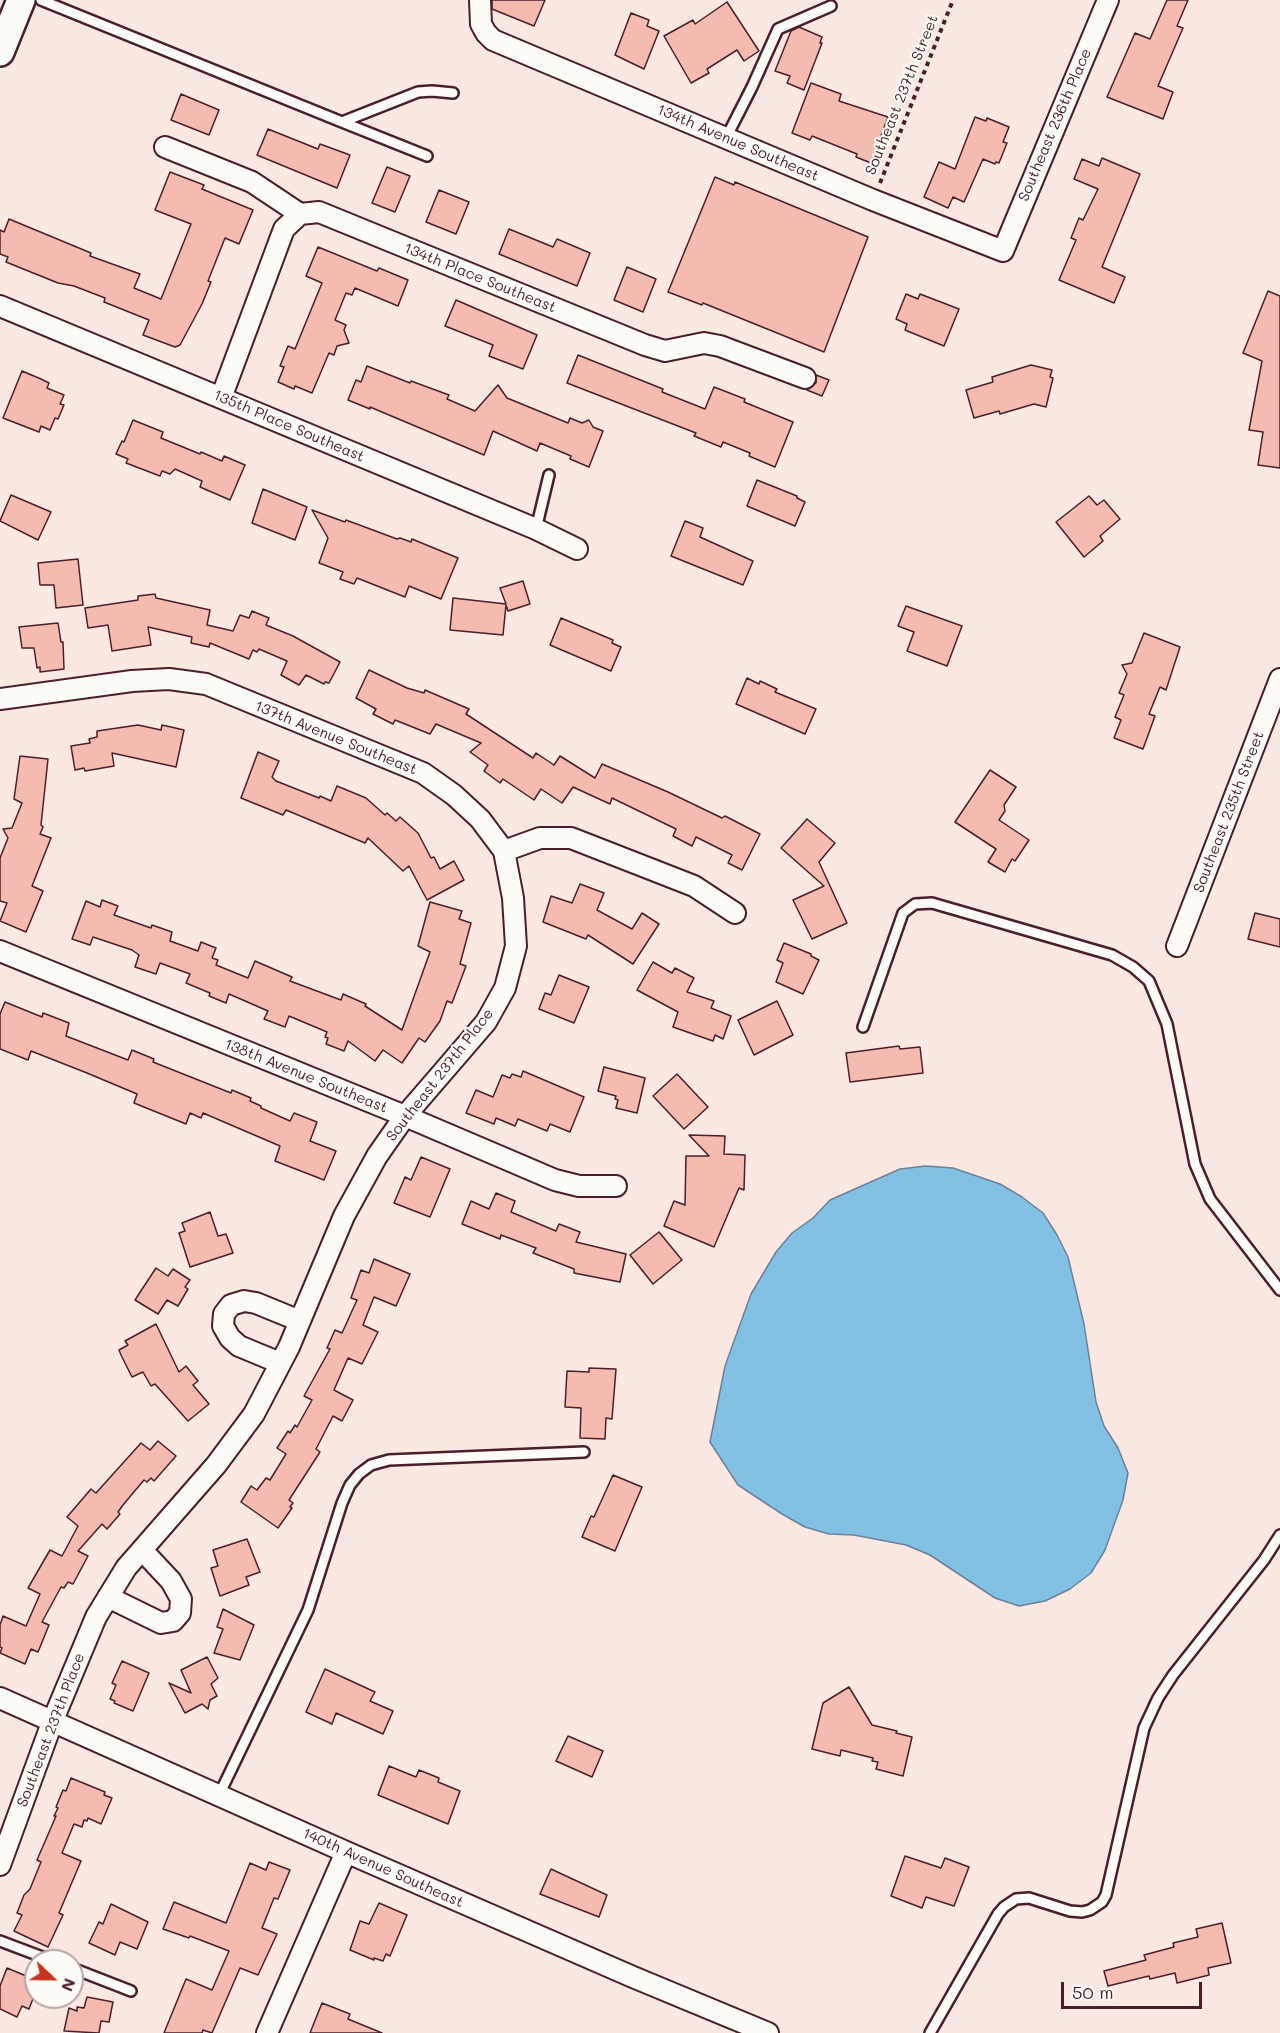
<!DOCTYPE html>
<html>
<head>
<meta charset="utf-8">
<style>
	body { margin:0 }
	#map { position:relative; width:1280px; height:2033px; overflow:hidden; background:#fbe8e2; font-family:Mali,sans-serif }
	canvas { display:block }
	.north { position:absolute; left:24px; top:1949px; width:60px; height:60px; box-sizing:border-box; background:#fdfcf7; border:2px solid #b5a4a5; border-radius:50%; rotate:112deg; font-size:16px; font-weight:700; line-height:24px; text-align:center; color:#4a1f2b }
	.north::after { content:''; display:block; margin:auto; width:21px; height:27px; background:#c8321e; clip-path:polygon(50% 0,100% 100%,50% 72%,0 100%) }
	.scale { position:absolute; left:1061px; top:1982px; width:141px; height:27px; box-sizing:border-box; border:3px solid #4a1f2b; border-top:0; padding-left:8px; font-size:18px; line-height:21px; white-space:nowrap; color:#4a1f2b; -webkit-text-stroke:4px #fdfcf7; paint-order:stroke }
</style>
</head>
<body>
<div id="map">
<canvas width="1280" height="2033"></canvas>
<div class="north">N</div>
<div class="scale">50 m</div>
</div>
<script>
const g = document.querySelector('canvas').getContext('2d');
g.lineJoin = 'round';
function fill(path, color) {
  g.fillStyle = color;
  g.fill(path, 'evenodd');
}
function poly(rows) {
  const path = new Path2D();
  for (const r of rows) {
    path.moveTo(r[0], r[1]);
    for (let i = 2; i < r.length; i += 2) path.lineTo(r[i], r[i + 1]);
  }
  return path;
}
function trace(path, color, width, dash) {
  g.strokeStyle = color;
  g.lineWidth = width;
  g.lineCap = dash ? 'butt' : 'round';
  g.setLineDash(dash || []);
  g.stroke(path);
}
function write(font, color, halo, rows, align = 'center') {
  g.font = font + ' Mali,sans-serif';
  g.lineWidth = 4.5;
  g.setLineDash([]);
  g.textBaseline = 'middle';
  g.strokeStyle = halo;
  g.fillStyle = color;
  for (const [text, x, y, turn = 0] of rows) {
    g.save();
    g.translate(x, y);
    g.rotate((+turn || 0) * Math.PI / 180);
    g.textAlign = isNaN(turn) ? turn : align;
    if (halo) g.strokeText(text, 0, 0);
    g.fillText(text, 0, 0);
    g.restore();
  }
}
const water = poly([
	[926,1166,953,1168,1000,1184,1022,1197,1043,1213,1057,1235,1068,1257,1084,1324,1096,1402,1104,1426,1118,1448,1128,1473,1123,1500,1105,1550,1091,1573,1070,1589,1045,1601,1019,1606,995,1598,930,1555,906,1545,854,1535,829,1534,805,1527,782,1514,738,1485,710,1442,725,1366,751,1294,776,1252,792,1233,813,1218,830,1200,900,1169,926,1166]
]);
const building = poly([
	[492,0,545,0,534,26,492,9,492,0],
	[1167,0,1188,0,1177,26,1183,28,1158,86,1173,92,1163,119,1107,97,1135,33,1150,39,1167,0],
	[727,2,759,51,744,61,737,50,707,69,709,73,691,83,664,36,693,20,695,24,727,2],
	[631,13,649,20,647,26,659,31,644,69,615,55,631,13],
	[799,27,822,37,820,43,822,43,804,90,787,83,790,76,775,71,791,31,799,27],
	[811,83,841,94,839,101,888,117,871,163,856,157,857,154,812,136,810,140,792,133,811,83],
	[181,94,219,110,209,135,171,120,181,94],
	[975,117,986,121,987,118,1009,127,1003,142,1007,143,999,163,996,162,995,164,983,159,964,202,953,197,948,208,924,197,939,162,955,169,975,117],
	[268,129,318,149,320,144,350,155,337,188,257,155,268,129],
	[1102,158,1140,174,1102,267,1125,277,1114,303,1059,280,1076,240,1071,238,1079,218,1083,220,1098,189,1074,179,1082,159,1099,166,1102,158],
	[387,167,410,176,395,212,372,203,387,167],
	[170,172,204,185,202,189,253,210,239,244,225,238,208,281,211,282,202,304,180,345,175,347,143,335,149,320,104,302,105,298,74,286,58,283,6,262,8,257,0,254,0,230,4,232,9,219,91,253,90,256,140,274,134,288,161,299,191,224,155,210,170,172],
	[715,177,734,185,735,182,868,237,824,352,703,303,702,305,668,292,715,177],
	[439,190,469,202,456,234,426,222,439,190],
	[509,229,553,247,557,239,590,253,577,286,499,254,509,229],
	[318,247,377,271,379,268,408,280,398,306,355,288,352,295,346,293,335,320,346,325,344,330,349,343,337,346,334,355,329,353,312,393,295,386,294,389,278,382,284,367,280,366,288,346,295,349,322,283,306,276,318,247],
	[627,267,656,279,643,312,614,300,627,267],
	[1268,291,1280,296,1280,468,1258,465,1263,432,1249,430,1262,361,1243,353,1268,291],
	[906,294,918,299,920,294,959,309,944,346,905,330,907,324,896,319,906,294],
	[456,300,537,335,523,369,489,356,493,345,445,326,456,300],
	[578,355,663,389,662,392,705,409,714,387,745,399,744,402,793,422,775,467,749,456,750,453,723,442,721,447,694,436,696,433,567,383,578,355],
	[1031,365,1052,370,1050,377,1053,378,1046,407,1034,404,1000,414,999,411,974,418,966,390,993,382,992,377,1031,365],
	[367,366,410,383,411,381,449,395,447,399,475,411,498,385,507,398,568,423,570,418,582,423,589,420,593,427,603,431,589,467,570,459,571,456,540,443,537,451,493,431,484,455,370,407,370,409,348,400,356,380,361,382,367,366],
	[22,371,41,379,49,383,47,388,64,395,60,404,64,405,58,419,55,418,50,430,41,426,39,432,3,418,22,371],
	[816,375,829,380,822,396,807,390,816,383,816,375],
	[133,420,163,432,161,438,200,454,201,452,222,461,224,456,245,465,230,500,200,487,202,481,175,469,170,474,162,471,160,476,126,463,128,459,116,454,122,441,124,442,133,420],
	[757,480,797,496,797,498,805,502,795,526,747,506,757,480],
	[263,489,307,507,295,540,252,523,263,489],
	[11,495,51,512,38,540,0,521,11,495],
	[1089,496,1097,505,1104,500,1120,519,1100,536,1103,541,1084,557,1056,522,1089,496],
	[312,510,345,522,346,520,397,539,400,538,411,542,412,539,458,558,441,599,409,586,405,597,357,578,354,584,340,579,343,572,319,563,328,538,312,510],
	[685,521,703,528,700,537,753,561,743,585,671,556,685,521],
	[78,559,83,605,56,608,54,585,40,585,38,563,78,559],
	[523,581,530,604,508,611,506,605,503,635,450,630,453,598,506,604,500,588,523,581],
	[155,594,156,598,210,610,207,625,233,631,240,615,249,618,252,611,269,618,266,625,293,636,340,662,329,683,325,682,324,684,306,675,299,685,281,675,287,661,259,649,257,652,253,650,249,659,210,643,209,647,191,643,192,637,148,627,151,645,112,651,108,625,88,628,85,608,138,600,138,596,155,594],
	[906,606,962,626,947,666,907,651,914,632,898,626,906,606],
	[561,618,613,640,612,643,621,647,611,671,550,645,561,618],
	[58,623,61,642,63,642,64,669,40,672,40,667,37,668,34,648,22,648,19,627,58,623],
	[1144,633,1180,647,1166,690,1160,687,1149,714,1155,716,1143,749,1114,738,1121,720,1115,717,1124,695,1119,693,1127,674,1122,665,1132,663,1144,633],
	[369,670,407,688,424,693,425,690,469,709,466,714,533,758,536,753,554,765,560,756,595,778,602,764,668,792,722,818,725,816,760,834,742,870,728,863,732,855,696,837,692,846,673,836,676,829,612,798,610,804,573,787,562,803,541,789,534,800,503,779,500,783,484,771,488,765,470,752,481,743,436,724,430,734,395,720,393,724,373,714,376,709,356,698,369,670],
	[747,678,759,684,760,681,777,689,775,692,816,709,805,734,736,704,747,678],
	[138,725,161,730,162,725,184,730,176,767,112,753,114,766,85,771,84,768,75,770,71,746,90,743,89,739,97,737,97,731,138,725],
	[258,752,279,761,272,777,276,781,319,798,320,796,331,801,337,786,366,798,385,815,387,813,396,821,400,817,418,833,431,858,434,857,440,869,454,861,464,880,427,900,409,866,403,871,368,838,365,843,286,810,283,815,241,798,258,752],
	[20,756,48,759,41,825,43,827,40,834,51,838,32,886,43,891,26,932,0,921,7,903,0,901,0,858,8,838,3,829,12,828,22,803,14,799,20,756],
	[990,770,1016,787,1004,805,1005,811,999,820,1029,840,1015,861,1012,859,1005,872,988,862,996,849,955,822,990,770],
	[807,819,835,843,819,862,847,923,812,939,793,900,824,886,781,848,807,819],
	[580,884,604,893,597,910,632,929,642,913,659,924,633,964,588,935,586,939,543,922,551,896,572,903,580,884],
	[102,900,118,906,114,915,151,928,152,925,172,932,170,941,198,951,201,942,216,948,212,958,218,960,216,965,248,978,255,961,292,977,290,981,341,1000,343,994,366,1004,365,1006,402,1030,430,952,418,946,430,902,462,911,459,919,471,923,460,964,466,966,452,1003,447,1001,440,1021,425,1042,419,1038,402,1063,383,1050,375,1061,348,1041,344,1051,326,1044,328,1038,325,1037,327,1032,289,1016,285,1027,264,1019,268,1011,229,994,226,1003,209,996,210,993,186,983,190,974,160,963,156,974,135,967,139,955,132,950,93,937,90,945,72,939,86,901,100,907,102,900],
	[1255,913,1280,919,1280,947,1248,939,1255,913],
	[784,943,811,954,811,956,819,960,803,994,776,982,783,963,777,960,784,943],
	[653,962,672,973,675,968,694,978,687,992,714,1001,711,1008,731,1016,723,1039,715,1035,713,1041,673,1027,678,1012,637,990,653,962],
	[559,975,589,987,574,1023,539,1009,545,993,551,995,559,975],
	[777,1001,793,1035,754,1055,738,1020,777,1001],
	[5,1002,42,1017,43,1013,69,1023,66,1036,128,1060,132,1050,154,1059,153,1062,231,1093,232,1090,251,1098,250,1101,261,1106,261,1108,290,1121,294,1113,317,1122,310,1141,336,1151,324,1180,275,1161,280,1146,203,1113,201,1118,190,1113,186,1124,134,1103,137,1094,87,1073,31,1051,28,1060,0,1049,0,1014,5,1002],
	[899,1046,900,1049,920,1047,923,1073,850,1082,846,1053,899,1046],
	[604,1067,645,1078,637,1113,616,1108,618,1100,615,1099,616,1096,598,1091,604,1067],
	[523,1071,584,1097,570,1132,550,1124,547,1131,518,1119,515,1126,496,1118,494,1124,466,1113,476,1090,493,1097,502,1075,510,1078,512,1074,521,1077,523,1071],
	[677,1074,708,1107,684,1129,653,1096,677,1074],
	[689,1135,725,1136,724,1154,745,1155,744,1190,739,1188,714,1247,664,1226,674,1201,685,1205,686,1156,709,1156,689,1135],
	[421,1157,450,1169,430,1217,394,1203,405,1177,411,1180,421,1157],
	[496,1193,515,1201,511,1212,556,1231,559,1224,580,1232,576,1242,626,1254,620,1282,574,1273,574,1269,533,1253,536,1248,501,1235,500,1239,462,1224,471,1201,489,1209,496,1193],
	[210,1212,218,1236,226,1234,233,1253,190,1267,179,1233,185,1231,182,1223,210,1212],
	[659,1232,682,1260,653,1284,630,1255,659,1232],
	[374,1259,410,1274,396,1306,374,1297,363,1325,378,1332,362,1364,348,1358,334,1390,353,1400,342,1421,333,1416,316,1449,320,1452,289,1500,293,1503,290,1507,292,1508,278,1528,241,1502,251,1486,257,1490,266,1478,270,1480,286,1454,277,1448,288,1431,290,1433,295,1425,297,1427,312,1400,304,1396,330,1349,327,1348,335,1330,342,1333,357,1300,351,1298,361,1270,369,1273,374,1259],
	[156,1268,168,1276,173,1269,190,1280,185,1287,188,1289,178,1306,167,1300,158,1314,135,1300,156,1268],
	[156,1324,179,1372,186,1366,198,1381,193,1385,209,1404,188,1421,155,1384,151,1386,143,1372,132,1377,121,1355,119,1350,128,1345,125,1341,156,1324],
	[589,1368,616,1369,612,1419,606,1418,605,1439,580,1438,581,1408,565,1407,567,1371,589,1372,589,1368],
	[158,1441,176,1456,154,1481,151,1478,147,1482,144,1480,123,1505,118,1512,120,1514,107,1529,102,1524,78,1551,88,1556,73,1584,68,1582,64,1588,61,1587,42,1622,49,1625,38,1652,31,1649,25,1664,0,1653,2,1648,0,1647,0,1625,3,1616,26,1626,40,1594,28,1588,50,1550,62,1556,78,1526,67,1517,91,1489,96,1493,141,1443,150,1450,158,1441],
	[613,1475,642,1487,615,1551,582,1537,591,1516,594,1517,613,1475],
	[247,1539,260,1572,246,1577,249,1585,220,1596,211,1568,218,1566,213,1550,247,1539],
	[223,1609,254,1625,240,1660,214,1653,223,1629,217,1627,223,1609],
	[207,1657,218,1678,211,1684,217,1696,210,1700,208,1709,202,1704,185,1713,169,1683,191,1693,181,1670,207,1657],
	[122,1661,149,1673,133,1711,114,1703,115,1701,110,1699,116,1685,112,1683,122,1661],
	[325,1669,375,1692,370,1701,393,1711,383,1734,336,1713,332,1724,306,1712,325,1669],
	[849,1687,872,1725,897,1731,896,1733,912,1737,903,1776,876,1769,878,1762,872,1761,873,1758,841,1750,840,1756,812,1749,823,1703,849,1687],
	[568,1736,603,1751,592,1777,556,1761,568,1736],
	[389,1766,416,1777,419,1770,439,1778,438,1782,460,1791,448,1824,378,1795,389,1766],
	[71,1778,105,1792,104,1795,112,1798,101,1824,88,1818,87,1821,84,1820,82,1827,74,1824,62,1853,81,1861,59,1913,63,1915,48,1947,14,1931,22,1915,17,1913,24,1895,30,1889,41,1862,37,1860,56,1816,54,1816,58,1808,56,1807,63,1790,66,1791,71,1778],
	[905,1856,941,1868,945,1858,969,1867,954,1906,926,1897,922,1908,891,1896,905,1856],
	[269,1862,290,1870,278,1899,274,1898,262,1928,277,1934,258,1975,240,1968,212,2033,203,2030,202,2033,164,2033,186,1979,212,1990,229,1951,190,1936,189,1938,163,1929,174,1902,226,1923,250,1863,266,1870,269,1862],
	[551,1869,607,1895,599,1917,540,1894,551,1869],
	[379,1903,407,1915,390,1956,386,1954,383,1961,374,1958,374,1960,350,1950,360,1921,369,1924,379,1903],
	[111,1904,148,1922,137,1949,120,1942,115,1955,89,1943,99,1922,103,1924,111,1904],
	[1222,1923,1231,1963,1208,1968,1209,1975,1177,1983,1175,1973,1150,1979,1149,1976,1108,1986,1104,1971,1146,1960,1144,1955,1174,1947,1173,1943,1198,1937,1196,1929,1222,1923],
	[7,1968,36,1980,36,1991,29,2009,22,2006,17,2017,0,2009,0,1986,7,1968],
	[87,1997,113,2002,109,2022,101,2021,99,2033,64,2031,69,2008,77,2011,77,2007,84,2008,87,1997],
	[322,2003,350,2014,348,2019,382,2033,310,2033,322,2003]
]);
const path = poly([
	[880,183,953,0]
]);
const service = poly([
	[41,0,342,122],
	[726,138,752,87,778,29,831,6],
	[427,156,342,122,418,92,432,91,453,93],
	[536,529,549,475],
	[863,1027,903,913,915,904,932,903,1112,955,1133,967,1149,981,1167,1024,1195,1164,1210,1199,1280,1290],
	[219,1795,308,1610,342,1503,350,1485,359,1474,371,1465,389,1460,584,1452],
	[0,1941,53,1961],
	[72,1968,131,1991],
	[930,2033,998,1914,1004,1907,1016,1899,1029,1898,1070,1911,1082,1912,1090,1910,1102,1902,1106,1895,1144,1728,1158,1698,1173,1675,1264,1560,1280,1535]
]);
const minor = poly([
	[480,0,481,24,486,33,493,40,873,200,1003,251,1108,0],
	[165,147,252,182,300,214,319,212,645,345,665,351,704,343,720,346,805,378],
	[0,306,536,529,577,549],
	[221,398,284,229,300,214],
	[0,699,132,681,169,679,206,684,423,773,454,795,480,819,504,851,513,898,516,946,505,988,486,1022,405,1116,377,1156,344,1216,289,1347,254,1414,216,1465,126,1568,96,1617,53,1720,0,1865],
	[504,851,540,838,571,838,694,886,735,913],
	[1177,946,1280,679],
	[0,951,405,1116,555,1180,579,1186,616,1186],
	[280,1363,239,1346,230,1338,223,1326,224,1314,231,1305,244,1301,256,1303,300,1321],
	[108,1597,161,1623,173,1621,180,1613,181,1599,171,1581,142,1550],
	[0,1698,346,1852,633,1977,768,2033],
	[267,2033,346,1852]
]);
const secondary = poly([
	[0,52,21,0]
]);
const streetNames = [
	["Southeast 237th Street",902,95,-68],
	["Southeast 236th Place",1055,125,-67],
	["134th Avenue Southeast",738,143,23],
	["134th Place Southeast",480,278,22],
	["135th Place Southeast",289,426,23],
	["137th Avenue Southeast",336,738,22],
	["Southeast 235th Street",1229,812,-69],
	["Southeast 237th Place",440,1075,-52],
	["138th Avenue Southeast",306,1076,22],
	["Southeast 237th Place",51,1730,-69],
	["140th Avenue Southeast",383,1868,24]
];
fill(water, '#82c1e3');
trace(water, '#6c8099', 1.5);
fill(building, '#f5bbb0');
trace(building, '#4a1f2b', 1.5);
trace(service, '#4a1f2b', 14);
trace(minor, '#4a1f2b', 24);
trace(secondary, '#4a1f2b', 32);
trace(path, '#4a1f2b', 4, [4.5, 4.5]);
trace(service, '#fdfcf7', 9);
trace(minor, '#fdfcf7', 20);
trace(secondary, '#fdfcf7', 27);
write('15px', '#4a1f2b', '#fdfcf7', streetNames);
</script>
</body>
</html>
